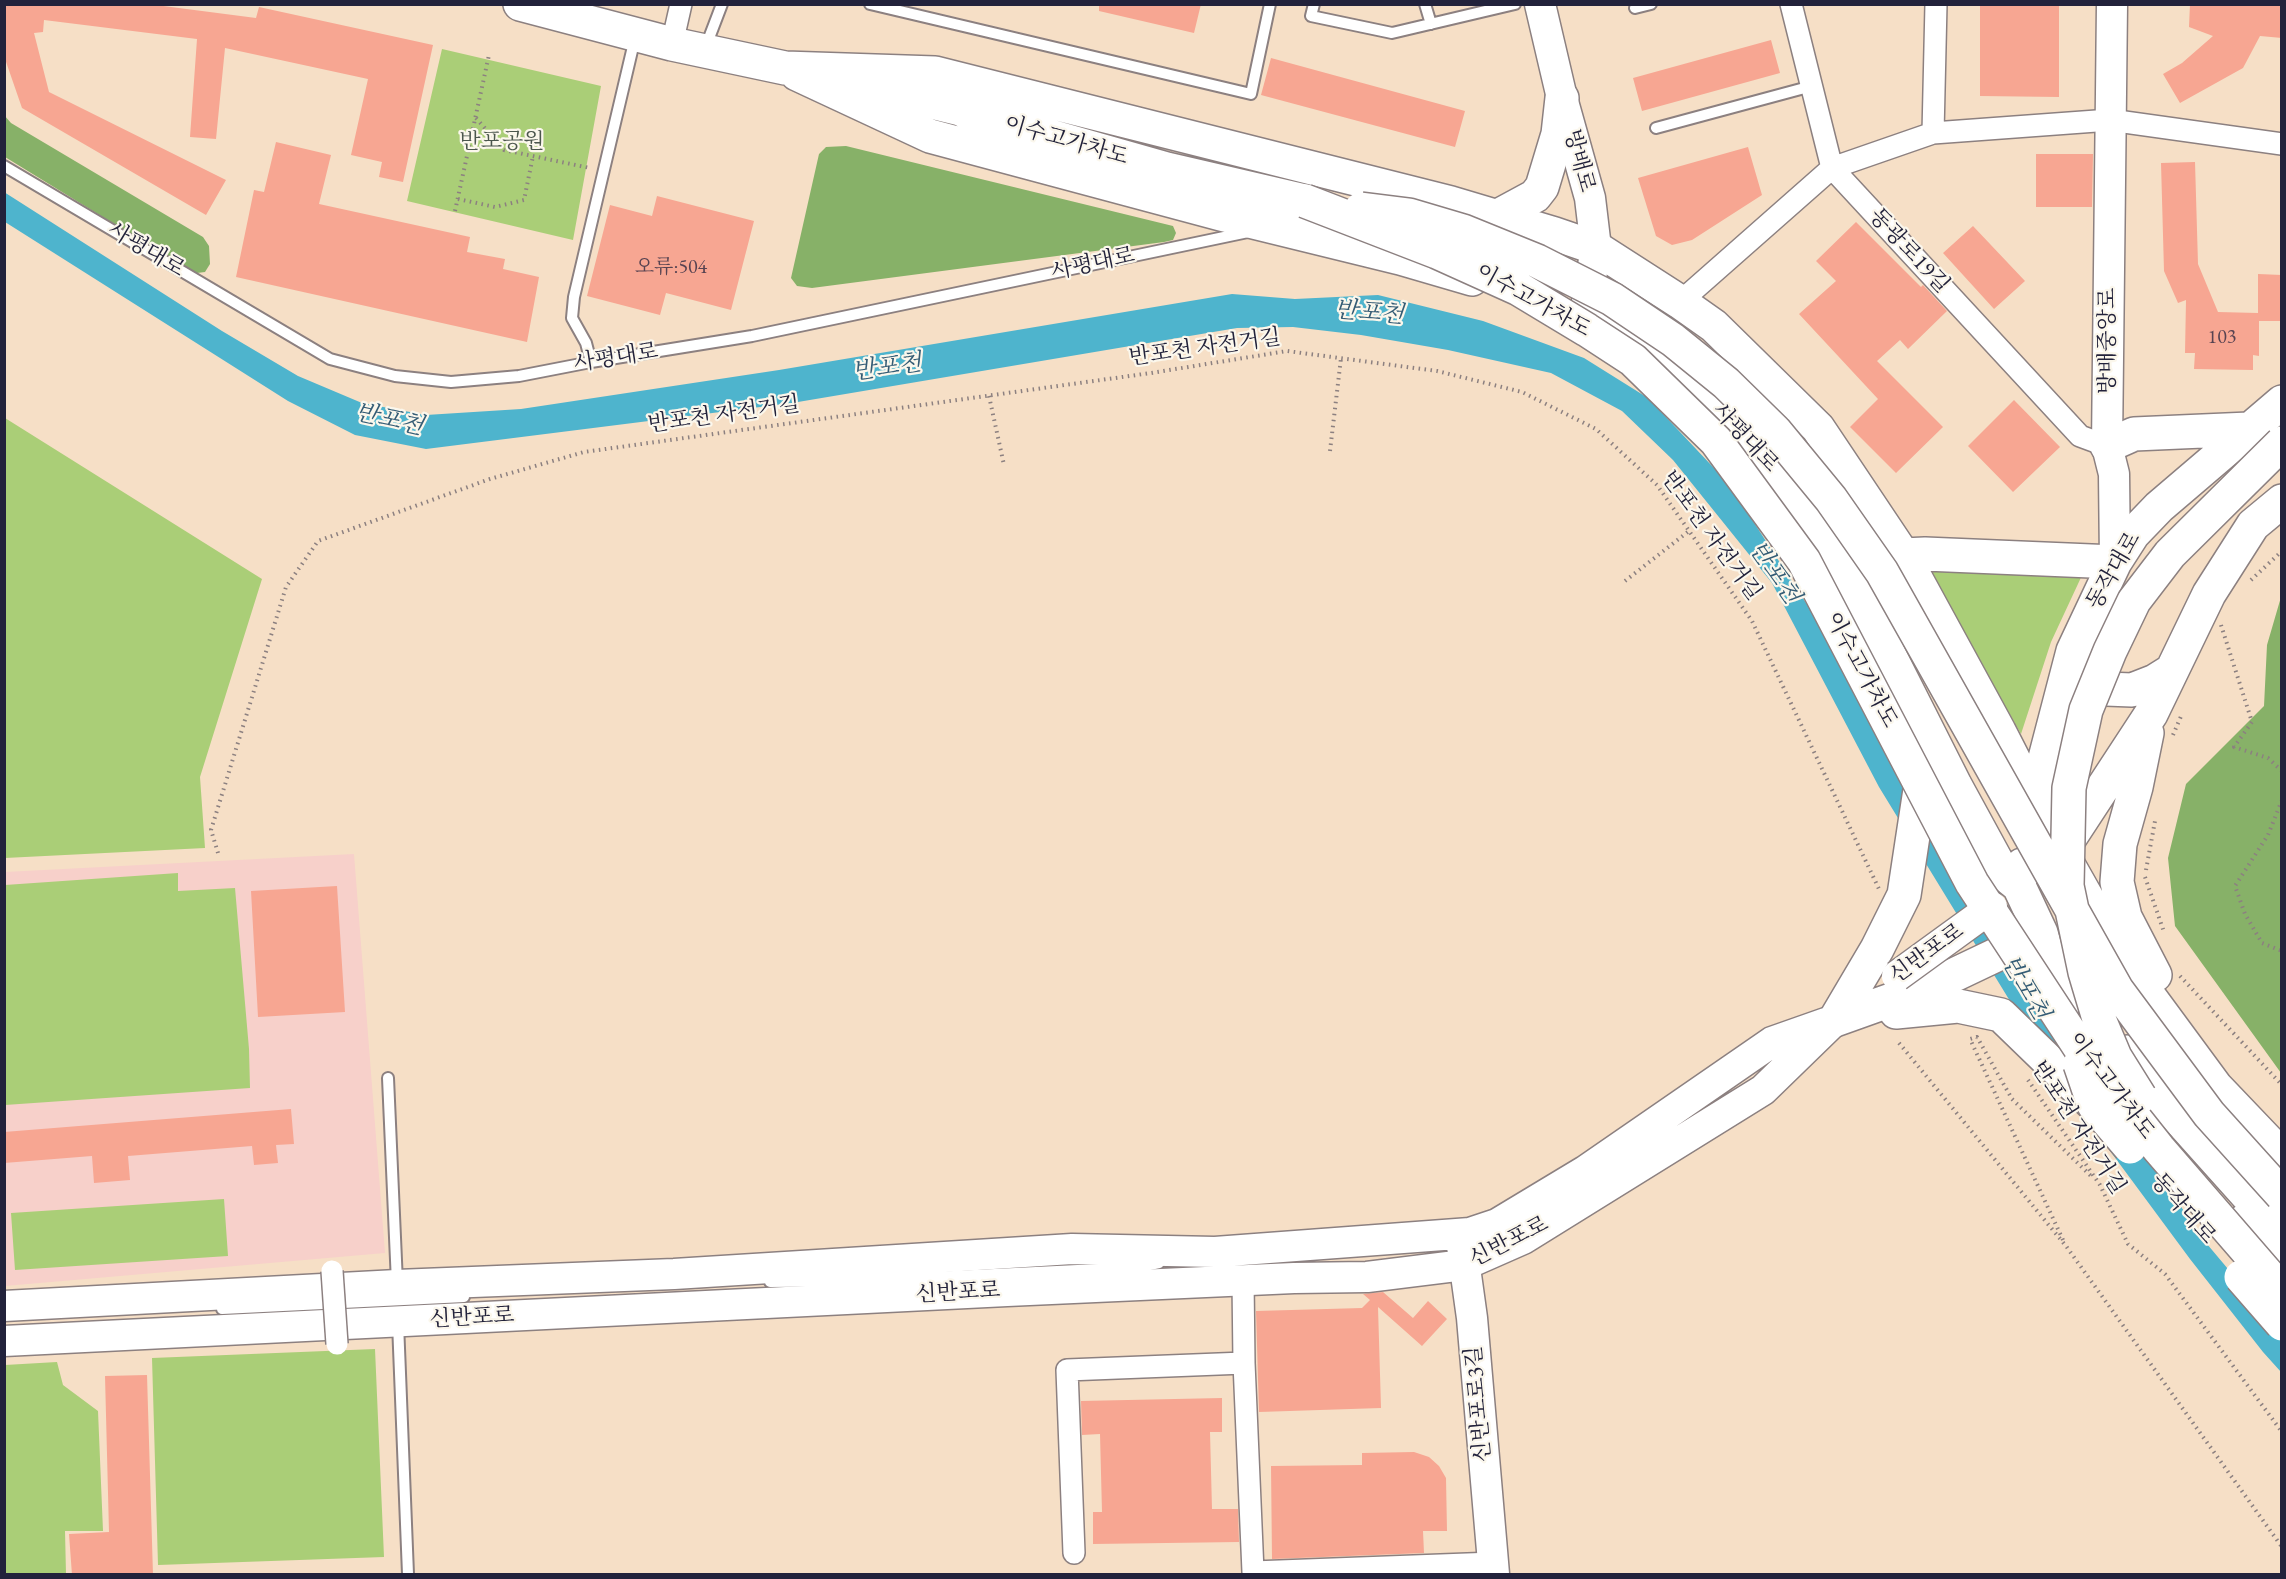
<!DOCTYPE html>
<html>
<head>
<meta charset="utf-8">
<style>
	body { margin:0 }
	#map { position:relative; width:2286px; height:1579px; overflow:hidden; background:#f6dfc6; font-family:"EB Garamond",serif }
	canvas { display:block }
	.frame { position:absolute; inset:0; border:6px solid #22223b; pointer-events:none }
</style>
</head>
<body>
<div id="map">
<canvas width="2286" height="1579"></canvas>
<div class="frame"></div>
</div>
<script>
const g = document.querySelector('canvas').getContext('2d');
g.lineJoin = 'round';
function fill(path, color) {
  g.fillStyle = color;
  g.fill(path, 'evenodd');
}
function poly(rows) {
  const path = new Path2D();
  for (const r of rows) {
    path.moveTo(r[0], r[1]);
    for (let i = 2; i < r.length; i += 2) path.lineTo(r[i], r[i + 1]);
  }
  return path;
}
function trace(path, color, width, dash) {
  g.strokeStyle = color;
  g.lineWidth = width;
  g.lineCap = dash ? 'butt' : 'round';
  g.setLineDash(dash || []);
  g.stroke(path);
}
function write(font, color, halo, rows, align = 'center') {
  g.font = font + ' "EB Garamond","Noto Serif KR",serif';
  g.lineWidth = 4.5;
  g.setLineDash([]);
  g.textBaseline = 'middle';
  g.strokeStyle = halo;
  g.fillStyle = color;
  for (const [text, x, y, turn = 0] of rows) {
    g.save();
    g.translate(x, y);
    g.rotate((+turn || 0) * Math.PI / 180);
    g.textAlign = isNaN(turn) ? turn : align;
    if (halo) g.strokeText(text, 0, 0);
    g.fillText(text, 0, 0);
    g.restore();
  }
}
const built = poly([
	[354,854,385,1253,5,1286,5,872]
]);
const green = poly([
	[442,49,601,86,573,240,407,201],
	[5,418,262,579,200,777,205,848,5,858],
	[1923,564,2084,571,2051,642,2021,734],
	[178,873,178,891,235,888,249,1049,250,1088,5,1105,5,885],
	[224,1199,228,1256,15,1270,11,1213],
	[375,1349,384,1557,158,1565,152,1358],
	[57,1362,63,1385,98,1411,103,1531,65,1531,66,1574,5,1574,5,1365]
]);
const forest = poly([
	[4,115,11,123,203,237,209,246,210,264,205,272,197,273,181,265,5,157],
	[846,146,1173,226,1176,233,1173,240,1164,242,812,288,797,286,791,278,819,154,826,147],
	[2281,597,2281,1073,2175,926,2168,858,2186,784,2264,706,2267,645]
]);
const water = poly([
	[4,192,222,331,298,376,362,403,426,415,521,409,779,370,1232,294,1295,299,1378,295,1483,321,1584,358,1648,398,1729,484,1819,623,2082,1065,2207,1244,2281,1332,2281,1372,2263,1352,2190,1259,2062,1086,1879,787,1772,583,1673,460,1622,411,1551,373,1448,350,1361,335,1293,327,1237,328,792,403,426,449,355,435,288,401,5,222]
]);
const building = poly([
	[4,4,148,4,256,18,259,7,433,45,403,182,379,177,382,162,351,155,368,79,225,48,216,139,190,137,197,39,44,20,43,32,34,33,49,92,226,180,206,215,22,108,4,56],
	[1099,4,1201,4,1194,33,1099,11],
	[1980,4,2059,4,2059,97,1980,96],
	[2190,4,2282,4,2282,38,2260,36,2243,68,2180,103,2163,74,2182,63,2213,36,2189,27],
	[1771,40,1780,73,1642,111,1633,78],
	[1271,58,1465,111,1455,147,1261,95],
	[276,142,331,155,319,204,470,237,467,252,505,259,503,269,539,277,527,342,236,277,254,190,264,192],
	[1748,147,1762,195,1692,240,1672,245,1656,236,1638,178],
	[2036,154,2093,154,2092,207,2036,207],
	[2195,162,2198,264,2218,312,2258,313,2258,274,2282,275,2282,321,2259,321,2259,356,2253,355,2253,370,2194,369,2195,353,2185,353,2186,300,2178,303,2164,271,2161,163],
	[657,196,754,221,731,310,666,293,660,315,587,296,610,205,652,216],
	[1856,222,1921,287,1923,285,1947,311,1908,349,1900,340,1877,361,1943,427,1896,473,1850,427,1878,399,1799,314,1836,281,1816,261],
	[1973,226,2025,281,1994,309,1943,253],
	[2014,400,2060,447,2013,492,1968,446],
	[337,886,345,1012,258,1017,251,891],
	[291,1109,294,1144,276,1145,278,1163,254,1165,252,1146,128,1156,130,1180,94,1183,92,1156,4,1163,4,1132],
	[1383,1292,1413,1318,1428,1301,1447,1319,1422,1346,1378,1307,1381,1408,1259,1412,1256,1311,1362,1308,1370,1300,1363,1294],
	[147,1375,153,1575,72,1575,69,1534,109,1532,105,1376],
	[1222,1398,1222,1432,1210,1432,1212,1509,1238,1509,1239,1542,1093,1544,1093,1512,1102,1512,1100,1434,1082,1435,1081,1401],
	[1414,1452,1429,1457,1439,1466,1446,1478,1447,1531,1423,1531,1424,1553,1272,1559,1271,1466,1362,1465,1362,1453]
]);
const path = poly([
	[476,118,504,150,590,168],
	[458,199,495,207,524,200,533,156],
	[455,211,489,55],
	[989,396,1004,465],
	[1330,451,1341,358],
	[2251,580,2282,551],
	[1625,581,1689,531],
	[2221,625,2252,722,2234,747,2268,758,2282,771],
	[2173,735,2182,714],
	[2282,800,2268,835,2235,886,2245,914,2262,943,2282,951],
	[218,853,211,830,286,587,318,541,490,479,584,452,1151,373,1287,351,1437,371,1522,392,1596,429,1657,485,1752,621,1879,889],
	[2146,870,2155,821],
	[2145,877,2164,932],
	[2180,976,2282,1085],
	[1899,1043,2066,1246,2282,1547],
	[2028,1080,2100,1185,2128,1244,2165,1274,2282,1432],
	[2063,1240,1970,1039,1977,1037,2012,1099,2093,1178]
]);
const lane = poly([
	[870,4,1251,94,1270,4],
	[1314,4,1311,16,1392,33,1515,4],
	[1425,4,1431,24],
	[1635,8,1651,4],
	[706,46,722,4],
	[1656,128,1812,86],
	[4,166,330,359,395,376,451,382,519,376,591,362,752,336,1248,232],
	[591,362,586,343,572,318,574,297,635,38],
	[388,1078,397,1283],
	[770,1282,850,1281,1140,1267,1159,1263],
	[222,1309,464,1297],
	[398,1323,408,1574]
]);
const street = poly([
	[1791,4,1832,168,2080,436,2107,446],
	[672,44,681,4],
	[1933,133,1936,4],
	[1680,302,1832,168,1933,133,2110,120,2282,144],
	[1243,1280,1244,1363,1253,1572,1494,1563],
	[1074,1553,1067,1370,1244,1363]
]);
const secondary = poly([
	[1540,4,1562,98,1590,198,1596,248,1584,319],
	[2112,4,2107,446,2114,474,2115,562],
	[826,78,966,112],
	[1462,1246,1472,1318,1494,1574],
	[4,1306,397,1285,674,1274,1072,1249,1215,1252,1470,1233,1497,1224,1585,1171,1772,1042,1826,1023],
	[4,1341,1007,1291,1294,1278,1367,1277,1464,1265,1523,1239,1763,1090,1835,1020,1856,1005]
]);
const primary = poly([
	[520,4,672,44,785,68,935,73,1451,203,1555,234,1596,248,1680,302,1714,326,1818,428,1903,555,1999,731,2061,852,2121,958,2216,1087,2282,1156],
	[797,74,930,136,1221,214,1400,258,1472,279],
	[966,112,1167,169,1305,201],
	[1498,216,1535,196,1542,187,1558,134,1562,98],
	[1597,325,1651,349,1736,422,1798,496,1845,567,1955,785,2003,873,2019,886],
	[2107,446,2134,434,2249,429],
	[1903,555,1925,554,2115,562],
	[2079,663,2087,677,2106,689,2132,690,2155,681,2171,671],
	[2147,733,2136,787,2120,844,2117,882,2125,917,2155,975],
	[2032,808,2073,651,2115,562,2133,534,2159,507,2282,402],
	[2060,853,2151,714,2209,594,2253,525,2282,501],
	[2022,865,2019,886,2041,933,2066,1021],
	[1896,1012,1958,1006,2001,1015,2094,1105],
	[1835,1020,1933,985,2038,935],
	[1835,1020,1877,949,1904,895,1923,770],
	[2127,1052,2162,1100,2282,1234],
	[2244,1221,2282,1264]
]);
const streetBridge = poly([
	[332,1271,337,1344]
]);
const secondaryBridge = poly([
	[1897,976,1992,907]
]);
const primaryBridge = poly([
	[1305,201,1437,252,1519,289,1587,330,1633,360,1716,441,1804,561,1972,883,2086,1057,2159,1149,2282,1291],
	[1361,209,1409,215,1463,231,1537,261,1612,299,1673,340,1726,383,1775,431,1831,499,1882,572,2117,990,2209,1114,2282,1195],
	[2080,1064,2094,1105,2130,1147],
	[2140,1097,2115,1057,2099,1019,2085,972,2067,886,2069,788,2086,710,2110,651,2134,601,2170,554,2282,443],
	[2241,1277,2282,1324]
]);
const numberNames = [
	["오류:504",671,268],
	["103",2222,338]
];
const streetNames = [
	["이수고가차도",1066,141,16],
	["방배로",1579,161,75],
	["사평대로",146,250,31],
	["동광로19길",1909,251,47],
	["사평대로",1093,264,-12],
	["이수고가차도",1533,301,29],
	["방배중앙로",2108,341,-90],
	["반포천 자전거길",1205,348,-8],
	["사평대로",616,358,-9],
	["반포천 자전거길",724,415,-8],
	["사평대로",1745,438,47],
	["반포천 자전거길",1711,536,54],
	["동작대로",2114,571,-60],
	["이수고가차도",1861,670,62],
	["신반포로",1927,954,-36],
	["이수고가차도",2111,1086,53],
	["반포천 자전거길",2078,1128,57],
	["동작대로",2183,1209,49],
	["신반포로",1509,1242,-27],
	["신반포로",958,1293,-3],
	["신반포로",472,1318,-3],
	["신반포로3길",1479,1404,-95]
];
const parkNames = [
	["반포공원",502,142]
];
const waterNames = [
	["반포천",1369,313,5],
	["반포천",887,368,-8],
	["반포천",389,420,13],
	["반포천",1774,573,55],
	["반포천",2025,988,60]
];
fill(built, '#f7d0ca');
fill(green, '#aace77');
fill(forest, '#87b168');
fill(water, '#4eb4cd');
fill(building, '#f7a692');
trace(lane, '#8c8080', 14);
trace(street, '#8c8080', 24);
trace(secondary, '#8c8080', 33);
trace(primary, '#8c8080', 36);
trace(path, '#8c8080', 4, [1.5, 4.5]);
trace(lane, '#fff', 10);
trace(street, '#fff', 21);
trace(secondary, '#fff', 30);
trace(primary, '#fff', 33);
trace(streetBridge, '#8c8080', 24, []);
trace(secondaryBridge, '#8c8080', 33, []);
trace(primaryBridge, '#8c8080', 36, []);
trace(streetBridge, '#fff', 21);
trace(secondaryBridge, '#fff', 30);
trace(primaryBridge, '#fff', 33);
write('20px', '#574351', null, numberNames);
write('22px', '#22223b', '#fbf7ec', streetNames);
write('22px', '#4b564d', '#fbf7ec', parkNames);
write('italic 24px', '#345c75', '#fbf7ec', waterNames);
</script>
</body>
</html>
